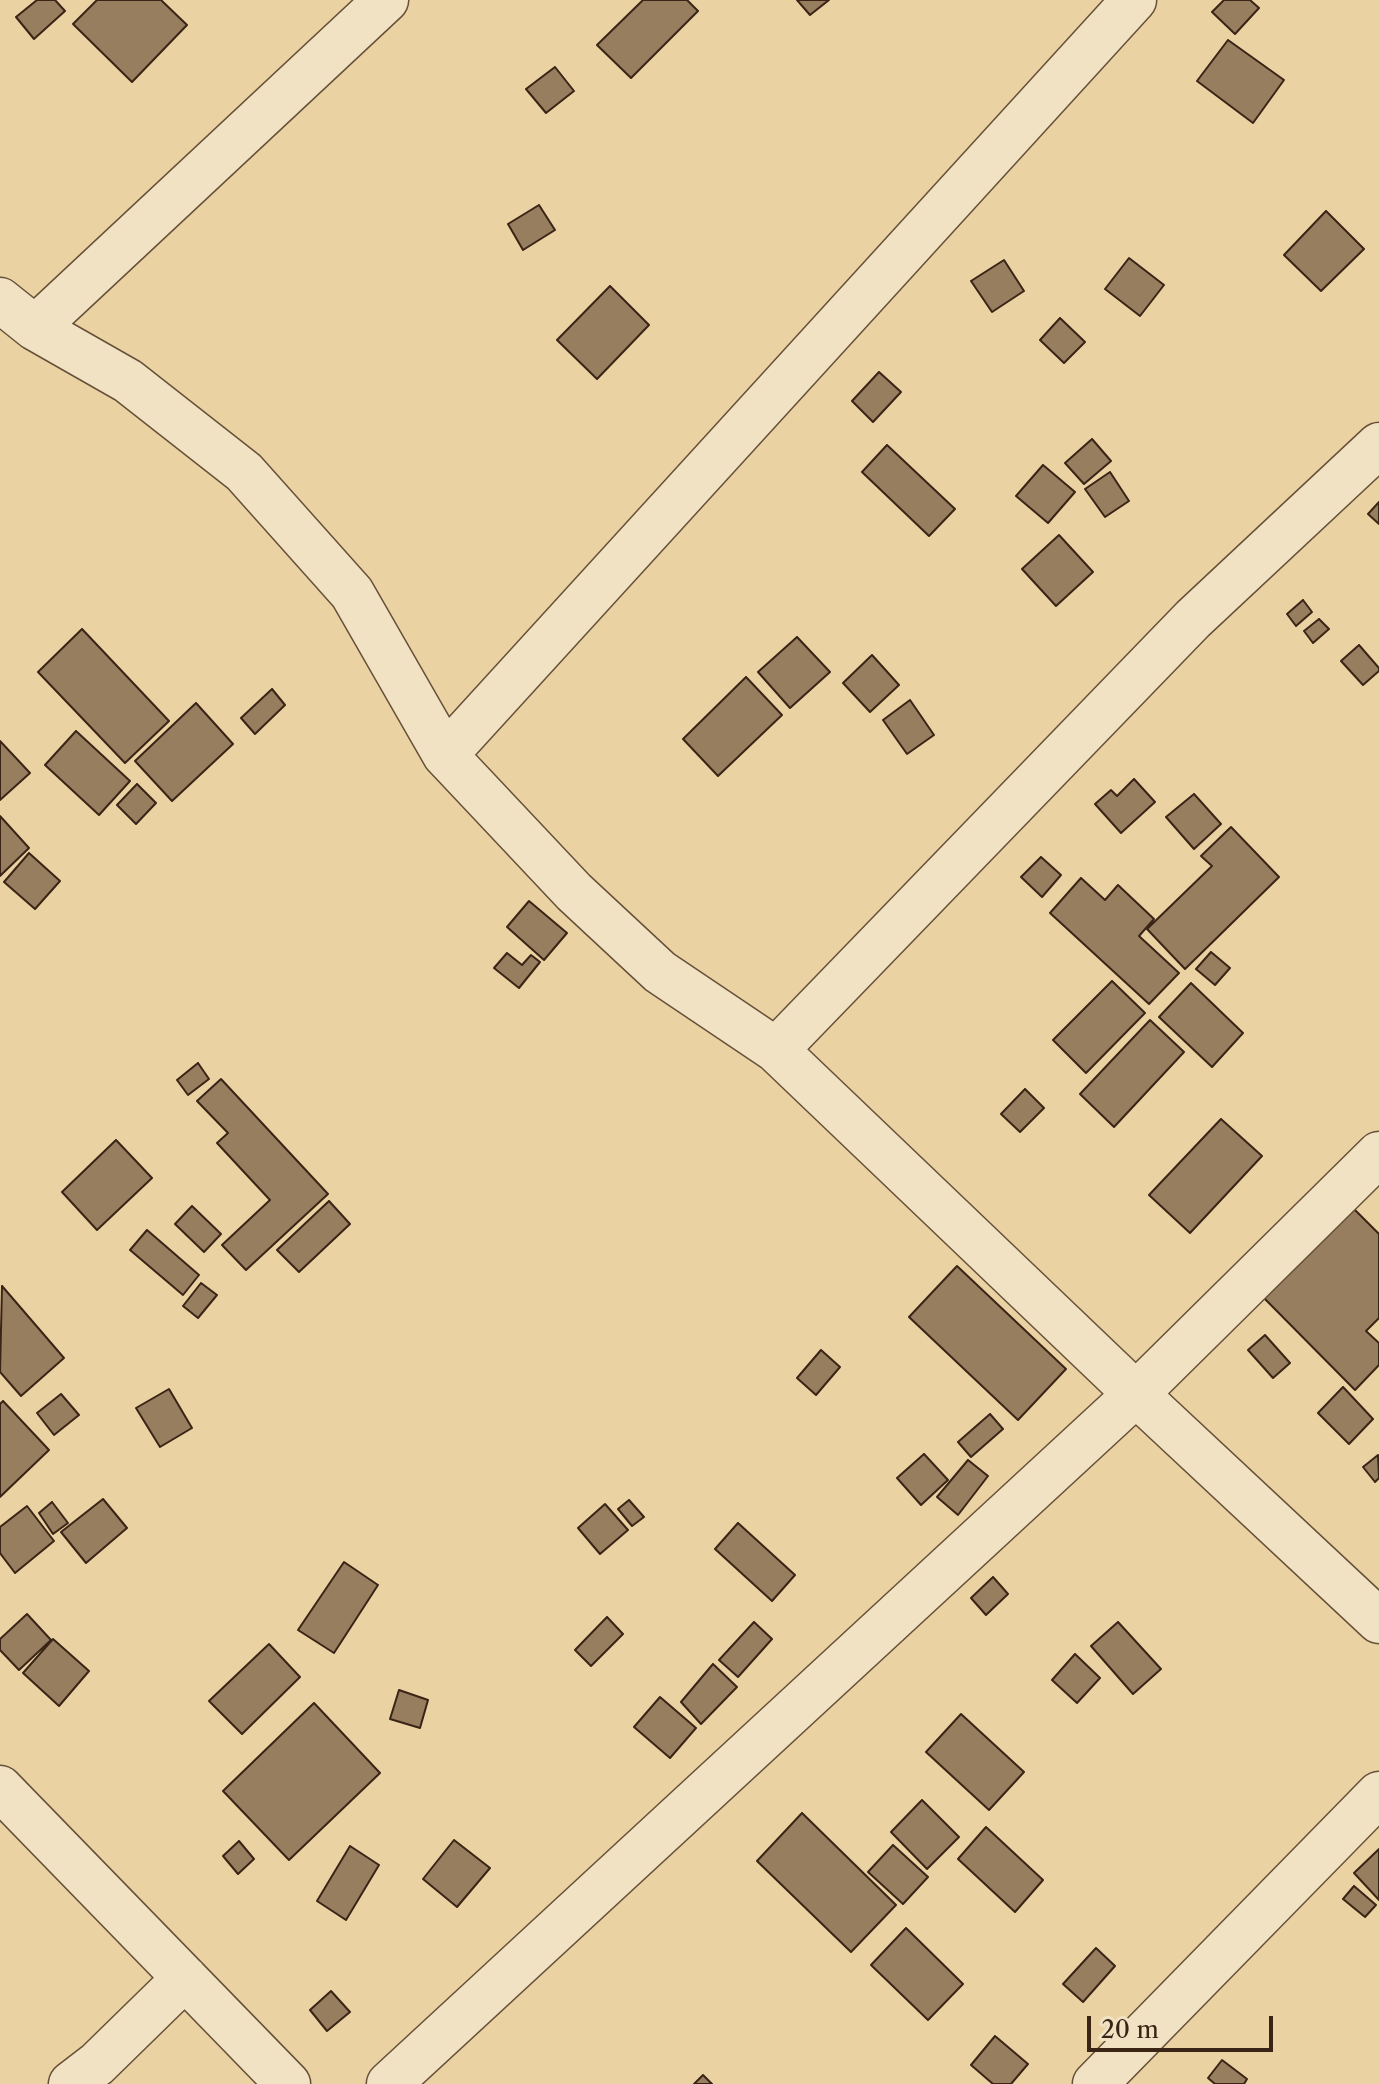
<!DOCTYPE html>
<html>
<head>
<meta charset="utf-8">
<style>
	body { margin:0 }
	#map { position:relative; width:1379px; height:2084px; overflow:hidden; background:#ead2a3; font-family:"Libre Caslon Text",serif }
	canvas { display:block }
	.scale { position:absolute; left:1087px; top:2016px; width:186px; height:36px; box-sizing:border-box; border:4px solid #3a2416; border-top:0; padding-left:10px; font-size:24px; line-height:28px; white-space:nowrap; color:#3a2416; -webkit-text-stroke:6px #f1e2c3; paint-order:stroke }
</style>
</head>
<body>
<div id="map">
<canvas width="1379" height="2084"></canvas>
<div class="scale">20 m</div>
</div>
<script>
const g = document.querySelector('canvas').getContext('2d');
g.lineJoin = 'round';
function fill(path, color) {
  g.fillStyle = color;
  g.fill(path, 'evenodd');
}
function poly(rows) {
  const path = new Path2D();
  for (const r of rows) {
    path.moveTo(r[0], r[1]);
    for (let i = 2; i < r.length; i += 2) path.lineTo(r[i], r[i + 1]);
  }
  return path;
}
function trace(path, color, width, dash) {
  g.strokeStyle = color;
  g.lineWidth = width;
  g.lineCap = dash ? 'butt' : 'round';
  g.setLineDash(dash || []);
  g.stroke(path);
}
const building = poly([
	[37,0,55,0,65,11,34,39,16,17,37,0],
	[97,0,161,0,187,25,132,82,73,24,97,0],
	[643,0,687,0,698,11,631,78,597,45,643,0],
	[797,0,829,0,810,15,797,0],
	[1224,0,1250,0,1259,8,1235,34,1212,12,1224,0],
	[1228,40,1284,80,1253,123,1197,81,1228,40],
	[555,67,574,91,546,113,526,89,555,67],
	[539,205,555,230,523,250,508,224,539,205],
	[1326,211,1364,249,1321,291,1284,255,1326,211],
	[1129,258,1164,285,1140,316,1105,289,1129,258],
	[1004,260,1024,291,992,312,971,281,1004,260],
	[610,286,649,325,597,379,557,340,610,286],
	[1060,318,1085,342,1064,363,1040,340,1060,318],
	[879,372,901,392,873,422,852,401,879,372],
	[1092,439,1111,461,1084,484,1065,463,1092,439],
	[887,445,955,509,929,536,862,472,887,445],
	[1043,465,1075,492,1048,523,1016,496,1043,465],
	[1110,472,1129,501,1105,517,1085,489,1110,472],
	[1379,502,1379,524,1368,514,1379,502],
	[1059,535,1093,572,1056,606,1022,569,1059,535],
	[1303,600,1312,612,1296,626,1287,614,1303,600],
	[1319,619,1329,629,1313,643,1304,631,1319,619],
	[82,629,169,721,125,763,38,672,82,629],
	[797,637,830,672,790,708,758,672,797,637],
	[1359,645,1379,668,1379,671,1363,685,1341,661,1359,645],
	[872,655,899,685,870,712,843,683,872,655],
	[746,677,782,715,718,776,683,739,746,677],
	[272,689,285,705,255,734,241,718,272,689],
	[910,700,934,735,907,754,883,720,910,700],
	[196,703,233,744,172,801,135,761,196,703],
	[76,731,130,781,99,815,45,765,76,731],
	[0,741,30,773,0,800,0,741],
	[1134,779,1155,802,1121,833,1095,804,1111,790,1117,796,1134,779],
	[137,784,156,803,136,824,117,805,137,784],
	[1194,794,1221,824,1194,849,1166,817,1194,794],
	[0,816,29,848,0,876,0,816],
	[1231,827,1279,877,1185,969,1147,929,1212,866,1201,856,1231,827],
	[29,853,60,881,35,909,4,882,29,853],
	[1041,857,1061,875,1042,897,1021,877,1041,857],
	[1081,878,1105,900,1118,885,1154,919,1139,936,1179,973,1149,1004,1050,913,1081,878],
	[529,901,567,933,544,960,507,927,529,901],
	[1211,952,1230,968,1215,985,1196,969,1211,952],
	[507,953,522,965,531,955,540,962,519,988,494,968,507,953],
	[1112,981,1145,1013,1086,1073,1053,1040,1112,981],
	[1191,983,1243,1033,1212,1067,1159,1017,1191,983],
	[1150,1020,1184,1052,1114,1127,1080,1094,1150,1020],
	[198,1063,209,1079,188,1095,177,1080,198,1063],
	[221,1079,328,1194,246,1270,222,1245,270,1200,217,1143,228,1133,197,1101,221,1079],
	[1025,1089,1044,1108,1020,1132,1001,1114,1025,1089],
	[1221,1119,1262,1156,1190,1233,1149,1195,1221,1119],
	[116,1140,152,1178,97,1230,62,1192,116,1140],
	[329,1201,350,1224,299,1272,277,1250,329,1201],
	[1348,1203,1379,1234,1379,1318,1366,1331,1379,1343,1379,1365,1355,1390,1259,1293,1348,1203],
	[192,1206,221,1234,204,1252,175,1224,192,1206],
	[147,1230,199,1275,183,1295,130,1250,147,1230],
	[957,1266,1066,1369,1018,1420,909,1317,957,1266],
	[201,1283,217,1295,198,1318,183,1306,201,1283],
	[2,1286,64,1358,21,1396,0,1372,2,1286],
	[1265,1335,1290,1363,1273,1378,1248,1350,1265,1335],
	[821,1350,840,1367,816,1395,797,1378,821,1350],
	[1343,1387,1373,1419,1349,1444,1318,1413,1343,1387],
	[169,1389,192,1428,160,1447,136,1408,169,1389],
	[61,1394,79,1415,54,1435,37,1413,61,1394],
	[3,1401,49,1450,0,1497,0,1404,3,1401],
	[990,1414,1003,1429,971,1457,958,1442,990,1414],
	[924,1454,948,1480,921,1505,897,1478,924,1454],
	[1378,1455,1379,1478,1375,1482,1363,1467,1378,1455],
	[968,1460,988,1476,958,1515,937,1497,968,1460],
	[103,1499,127,1528,86,1563,61,1532,103,1499],
	[629,1500,644,1517,632,1526,618,1509,629,1500],
	[52,1502,68,1523,53,1534,39,1513,52,1502],
	[605,1504,628,1530,600,1554,578,1528,605,1504],
	[27,1506,54,1541,15,1573,0,1553,0,1527,27,1506],
	[738,1523,795,1575,772,1601,715,1549,738,1523],
	[344,1562,378,1585,334,1653,298,1630,344,1562],
	[993,1577,1008,1594,986,1615,971,1598,993,1577],
	[27,1614,51,1640,19,1670,0,1650,0,1639,27,1614],
	[607,1617,623,1634,591,1666,575,1650,607,1617],
	[754,1622,772,1639,738,1677,719,1660,754,1622],
	[1118,1622,1161,1669,1133,1694,1091,1646,1118,1622],
	[53,1639,89,1671,59,1706,23,1673,53,1639],
	[269,1644,300,1677,242,1734,209,1701,269,1644],
	[1075,1654,1100,1678,1077,1703,1052,1680,1075,1654],
	[713,1664,737,1687,701,1724,681,1702,713,1664],
	[399,1690,428,1700,420,1728,390,1719,399,1690],
	[660,1697,696,1728,670,1758,634,1727,660,1697],
	[314,1703,380,1773,289,1860,223,1791,314,1703],
	[961,1714,1024,1772,989,1810,926,1752,961,1714],
	[922,1800,959,1837,927,1869,891,1832,922,1800],
	[802,1813,896,1905,851,1952,757,1861,802,1813],
	[986,1827,1043,1880,1015,1912,958,1859,986,1827],
	[454,1840,490,1868,457,1907,423,1879,454,1840],
	[239,1841,254,1859,238,1874,223,1856,239,1841],
	[893,1845,928,1877,903,1904,868,1872,893,1845],
	[350,1846,379,1865,346,1920,317,1901,350,1846],
	[1379,1849,1379,1900,1354,1873,1379,1849],
	[1354,1886,1376,1905,1365,1917,1343,1899,1354,1886],
	[906,1928,963,1984,928,2020,871,1965,906,1928],
	[1096,1948,1115,1966,1083,2002,1063,1984,1096,1948],
	[331,1991,350,2012,327,2031,310,2010,331,1991],
	[995,2036,1028,2064,1011,2084,993,2084,971,2065,995,2036],
	[1222,2060,1247,2079,1244,2084,1215,2084,1208,2078,1222,2060],
	[703,2075,712,2084,694,2084,703,2075]
]);
const street = poly([
	[0,300,35,328,128,381,244,472,352,593,445,755,574,892,660,972,776,1050,1136,1394,1379,1621],
	[35,328,386,0],
	[445,755,1134,0],
	[776,1050,1193,619,1379,445],
	[0,1788,288,2084],
	[71,2084,97,2064,185,1978],
	[389,2084,1136,1394,1379,1154],
	[1095,2084,1379,1794]
]);
fill(building, '#967e5f');
trace(building, '#3a2416', 2);
trace(street, '#665039', 47);
trace(street, '#f1e2c3', 44);
</script>
</body>
</html>
